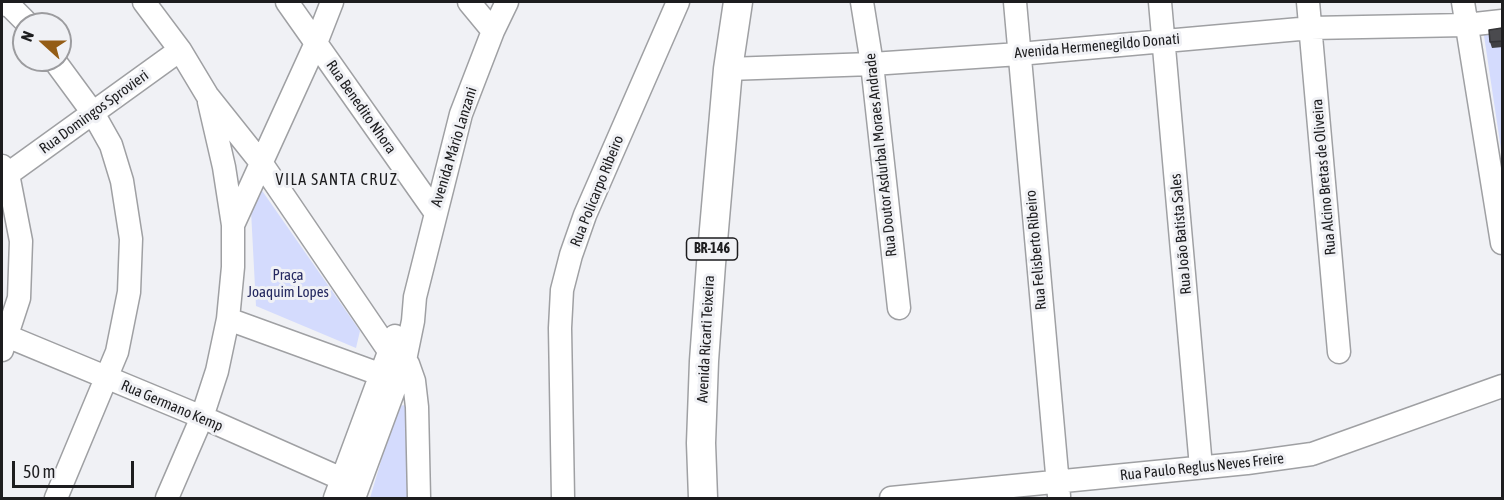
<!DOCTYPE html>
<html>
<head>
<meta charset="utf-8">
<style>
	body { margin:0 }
	#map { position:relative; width:1504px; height:500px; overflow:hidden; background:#f0f1f5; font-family:"Asap Condensed",sans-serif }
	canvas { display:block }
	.frame { position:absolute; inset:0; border:3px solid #1d1d1f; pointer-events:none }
	.north { position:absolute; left:12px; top:12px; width:60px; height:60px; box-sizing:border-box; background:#f0f1f5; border:2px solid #9c9c9f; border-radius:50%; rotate:291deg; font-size:16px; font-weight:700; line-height:24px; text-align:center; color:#1d1d1f }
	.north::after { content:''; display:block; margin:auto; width:21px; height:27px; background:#945d16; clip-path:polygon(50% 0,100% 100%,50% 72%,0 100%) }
	.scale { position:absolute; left:12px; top:461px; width:122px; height:27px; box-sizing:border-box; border:3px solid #1d1d1f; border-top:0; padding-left:8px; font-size:18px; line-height:21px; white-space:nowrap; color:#1d1d1f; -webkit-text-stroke:4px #f0f1f5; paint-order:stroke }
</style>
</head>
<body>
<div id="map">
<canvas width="1504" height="500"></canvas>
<div class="frame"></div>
<div class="north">N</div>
<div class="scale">50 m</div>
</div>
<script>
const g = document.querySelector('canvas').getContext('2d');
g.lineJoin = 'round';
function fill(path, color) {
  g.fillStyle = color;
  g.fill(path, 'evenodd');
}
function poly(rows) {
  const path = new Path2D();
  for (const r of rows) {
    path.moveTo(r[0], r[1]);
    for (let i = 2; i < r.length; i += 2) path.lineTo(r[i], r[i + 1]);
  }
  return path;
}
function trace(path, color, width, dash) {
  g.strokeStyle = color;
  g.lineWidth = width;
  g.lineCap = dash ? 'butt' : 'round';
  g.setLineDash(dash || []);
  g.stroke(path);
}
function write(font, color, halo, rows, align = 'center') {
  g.font = font + ' "Asap Condensed",sans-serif';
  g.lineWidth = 6;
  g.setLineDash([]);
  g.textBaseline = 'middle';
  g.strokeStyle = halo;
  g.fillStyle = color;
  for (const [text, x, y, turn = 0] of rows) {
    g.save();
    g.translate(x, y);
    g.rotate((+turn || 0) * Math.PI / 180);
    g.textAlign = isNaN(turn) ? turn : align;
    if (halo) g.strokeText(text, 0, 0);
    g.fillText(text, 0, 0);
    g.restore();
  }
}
const green = poly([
	[1502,28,1502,156,1483,29],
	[256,182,360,331,356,348,256,306,251,211],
	[405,405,409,408,410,498,370,498,395,414,399,406]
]);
const minor = poly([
	[144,2,180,50,207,95,262,164,389,351,405,360,408,364,414,381,417,407,419,498],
	[287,2,435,212],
	[469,2,493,31],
	[862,2,872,64,899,308],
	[1015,2,1059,496],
	[1160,2,1201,467],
	[1308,2,1339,352],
	[1463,2,1502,243],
	[2,4,10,6,28,24],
	[54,60,93,113,111,145,122,181,131,239,129,292,117,352,56,498],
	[728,69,872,64,1019,54,1311,28,1466,25,1502,21],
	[2,166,8,174,21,241,19,298,2,350],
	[8,174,180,50],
	[233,225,316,43,332,2],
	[228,319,393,379],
	[2,334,202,417,342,479],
	[167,498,202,417,217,371,228,319,233,267,233,225,224,167,209,102],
	[335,498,395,336],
	[354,498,405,360,413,321,415,297,461,114,493,31,507,2],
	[563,498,560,328,562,290,571,255,585,215,678,2],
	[891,498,1247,463,1312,454,1502,386]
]);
const major = poly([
	[703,498,701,443,704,361,711,264,728,69,738,2]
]);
const wall = poly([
	[1503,28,1503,47,1492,48,1490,42]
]);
const building = poly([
	[1502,28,1503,41,1490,42,1489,30,1502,28]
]);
const shields = [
	[712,249,51]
];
const shieldNames = [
	["BR-146",712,249]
];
const streetNames = [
	["Avenida Hermenegildo Donati",1097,46,-5],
	["Rua Benedito Nhora",361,107,55],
	["Rua Domingos Sprovieri",94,112,-36],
	["Avenida Mário Lanzani",454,147,-73],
	["Rua Doutor Asdurbal Moraes Andrade",881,155,-96],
	["Rua Alcino Bretas de Oliveira",1324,177,-95],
	["Rua Policarpo Ribeiro",597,191,-68],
	["Rua João Batista Sales",1181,234,-95],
	["Rua Felisberto Ribeiro",1036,250,-95],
	["Avenida Ricarti Teixeira",706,339,-87],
	["Rua Germano Kemp",172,406,23],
	["Rua Paulo Reglus Neves Freire",1202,467,-6]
];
const parkNames = [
	["Praça",288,275],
	["Joaquim Lopes",288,292]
];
const neighbourhoodNames = [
	["VILA SANTA CRUZ",337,180]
];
fill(green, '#d4dbfd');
trace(minor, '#9fa0a3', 25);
trace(major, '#9fa0a3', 31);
trace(minor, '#fff', 22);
trace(major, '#fff', 28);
fill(wall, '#404043');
fill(building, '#4a4a4e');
trace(building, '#343437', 1.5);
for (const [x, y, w] of shields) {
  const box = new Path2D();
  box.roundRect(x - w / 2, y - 11, w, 22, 4.5);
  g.fillStyle = '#f0f1f5';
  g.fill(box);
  trace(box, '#1d1d1f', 1.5);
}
write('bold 14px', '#1d1d1f', null, shieldNames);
write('15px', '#1d1d1f', '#f0f1f5', streetNames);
write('15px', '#252960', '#f0f1f5', parkNames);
g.letterSpacing = '1.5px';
write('16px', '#1d1d1f', '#f0f1f5', neighbourhoodNames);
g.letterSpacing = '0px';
</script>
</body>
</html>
